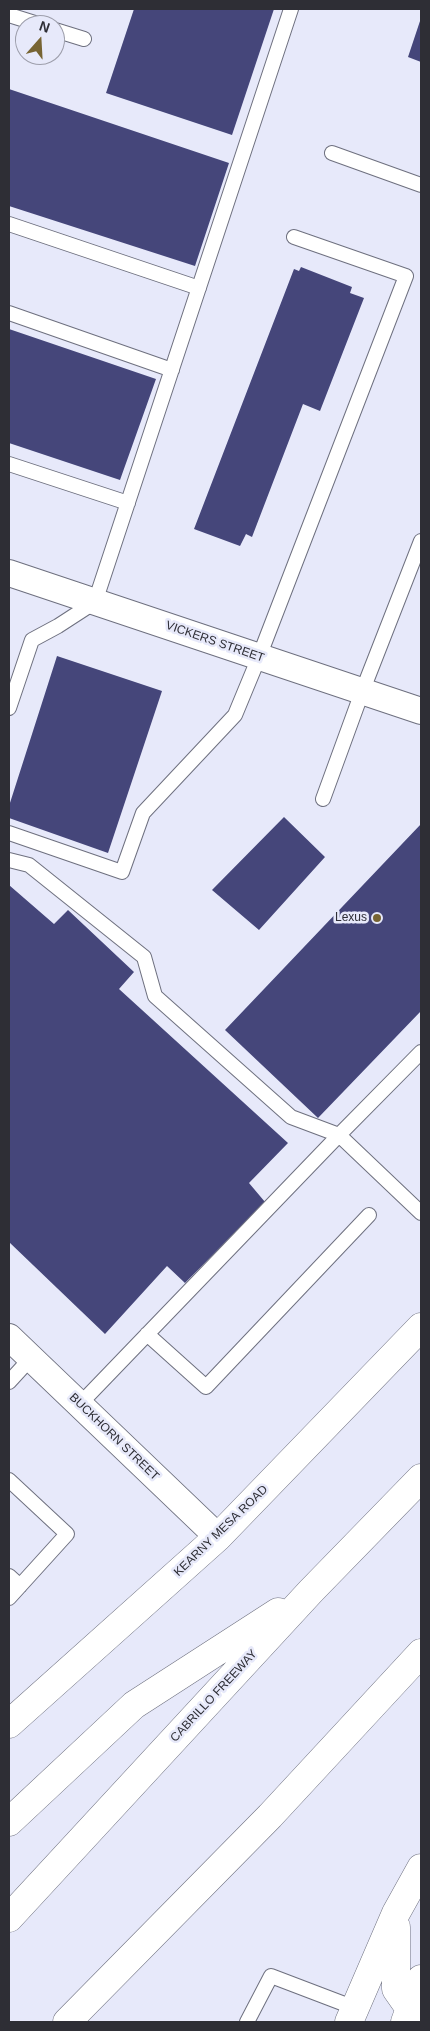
<!DOCTYPE html>
<html>
<head>
<meta charset="utf-8">
<style>
	body { margin:0 }
	#map { position:relative; width:430px; height:2031px; overflow:hidden; background:#e7e9fa; font-family:Helvetica,sans-serif }
	canvas { display:block }
	.frame { position:absolute; inset:0; border:10px solid #2e2e35; pointer-events:none }
	.north { position:absolute; left:15px; top:15px; width:50px; height:50px; box-sizing:border-box; background:#e7e9fa; border:1px solid #9d9eab; border-radius:50%; rotate:19deg; font-size:14px; font-weight:700; line-height:20px; text-align:center; color:#2e2e35 }
	.north::after { content:''; display:block; margin:auto; width:18px; height:22px; background:#776433; clip-path:polygon(50% 0,100% 100%,50% 72%,0 100%) }
</style>
</head>
<body>
<div id="map">
<canvas width="430" height="2031"></canvas>
<div class="frame"></div>
<div class="north">N</div>
</div>
<script>
const g = document.querySelector('canvas').getContext('2d');
g.lineJoin = 'round';
function fill(path, color) {
  g.fillStyle = color;
  g.fill(path, 'evenodd');
}
function poly(rows) {
  const path = new Path2D();
  for (const r of rows) {
    path.moveTo(r[0], r[1]);
    for (let i = 2; i < r.length; i += 2) path.lineTo(r[i], r[i + 1]);
  }
  return path;
}
function trace(path, color, width, dash) {
  g.strokeStyle = color;
  g.lineWidth = width;
  g.lineCap = dash ? 'butt' : 'round';
  g.setLineDash(dash || []);
  g.stroke(path);
}
function write(font, color, halo, rows, align = 'center') {
  g.font = font + ' Helvetica,sans-serif';
  g.lineWidth = 5;
  g.setLineDash([]);
  g.textBaseline = 'middle';
  g.strokeStyle = halo;
  g.fillStyle = color;
  for (const [text, x, y, turn = 0] of rows) {
    g.save();
    g.translate(x, y);
    g.rotate((+turn || 0) * Math.PI / 180);
    g.textAlign = isNaN(turn) ? turn : align;
    if (halo) g.strokeText(text, 0, 0);
    g.fillText(text, 0, 0);
    g.restore();
  }
}
const building = poly([
	[134,9,274,9,232,135,106,93],
	[421,18,421,62,408,57],
	[9,89,229,163,195,266,9,206],
	[301,267,352,287,350,293,364,298,320,411,303,404,252,537,246,534,240,546,194,529,294,269,299,271],
	[9,329,156,379,120,480,9,443],
	[57,656,162,691,108,853,9,818,9,806],
	[284,817,325,857,259,930,212,890],
	[421,824,421,1011,318,1118,225,1030],
	[9,885,54,924,68,910,134,972,119,989,288,1143,249,1183,265,1202,185,1283,167,1266,105,1334,9,1242]
]);
const service = poly([
	[9,15,41,25],
	[55,30,84,39],
	[332,153,421,185],
	[9,224,199,288],
	[9,313,172,370],
	[9,464,128,503],
	[9,708,32,640,58,626,95,602,291,9],
	[323,799,362,692,421,541],
	[9,833,122,872,143,813,235,715,259,657,406,276,294,237],
	[9,860,29,865,144,957,155,996,291,1117,339,1135,421,1213],
	[147,1334,206,1387,369,1215],
	[9,1382,31,1358],
	[80,1404,339,1135,421,1052],
	[9,1480,67,1534,9,1598],
	[9,1576,20,1586],
	[247,2022,271,1976,355,2008]
]);
const minor = poly([
	[9,573,421,711],
	[9,1337,218,1537]
]);
const tertiary = poly([
	[9,1724,218,1537,421,1327]
]);
const secondary = poly([
	[396,1927,396,1989,410,2009],
	[349,2022,396,1913,421,1868],
	[405,2022,421,1979]
]);
const motorway = poly([
	[9,1822,134,1705,278,1612],
	[9,1918,311,1591,421,1478],
	[67,2022,270,1816,421,1653]
]);
const markers = [
	[377,918,5,"#776433"]
];
const streetNames = [
	["VICKERS STREET",215,642,19],
	["BUCKHORN STREET",114,1437,44],
	["KEARNY MESA ROAD",221,1531,-44],
	["CABRILLO FREEWAY",214,1696,-47]
];
const poiNames = [
	["Lexus",367,918]
];
fill(building, '#45467a');
trace(service, '#6e707f', 16);
trace(minor, '#6e707f', 28);
trace(tertiary, '#6e707f', 29);
trace(secondary, '#6e707f', 29);
trace(motorway, '#6e707f', 29);
trace(service, '#fff', 14);
trace(minor, '#fff', 26);
trace(tertiary, '#fff', 28);
trace(secondary, '#fff', 28);
trace(motorway, '#fff', 28);
for (const [x, y, r, color] of markers) {
  const dot = new Path2D();
  dot.arc(x, y, r, 0, 2 * Math.PI);
  g.fillStyle = color;
  g.fill(dot);
  trace(dot, '#e7e9fa', 2);
}
write('12px', '#2e2e35', '#e7e9fa', streetNames);
write('12px', '#2e2e35', '#e7e9fa', poiNames, 'right');
</script>
</body>
</html>
